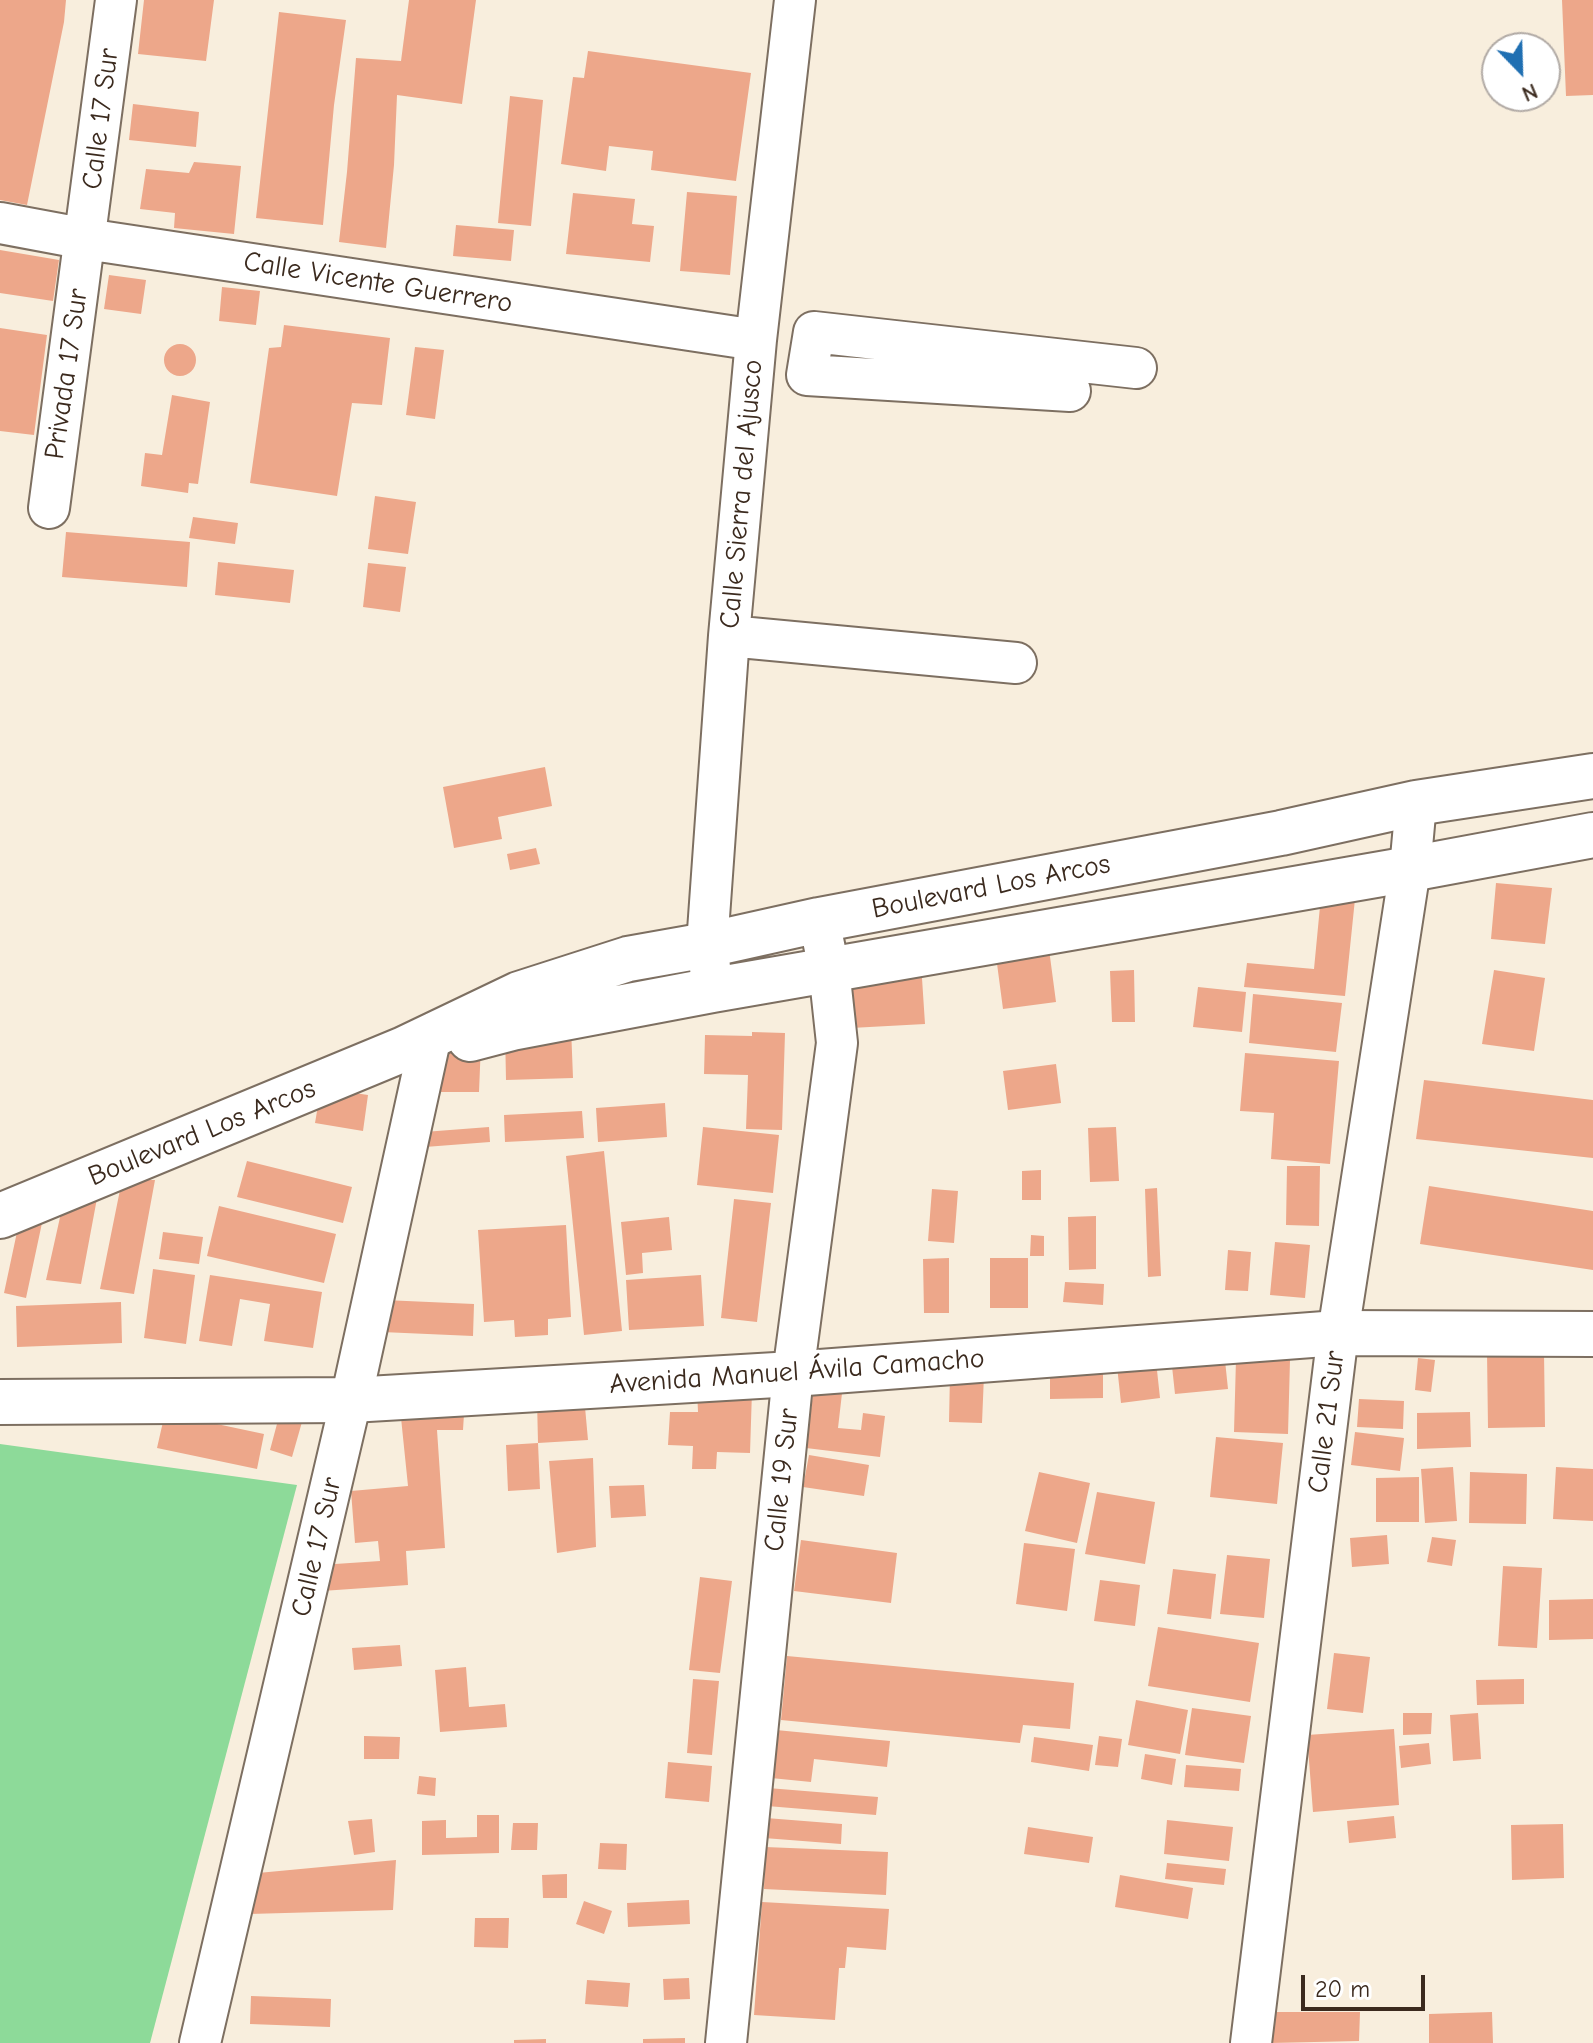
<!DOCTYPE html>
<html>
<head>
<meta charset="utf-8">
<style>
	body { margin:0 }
	#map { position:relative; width:1593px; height:2043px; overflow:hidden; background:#f8eedd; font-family:"Comic Neue",sans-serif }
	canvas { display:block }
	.north { position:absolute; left:1481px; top:32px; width:80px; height:80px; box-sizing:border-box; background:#fff; border:2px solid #b1aaa5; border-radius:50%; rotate:157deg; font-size:22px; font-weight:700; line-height:32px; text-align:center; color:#3b2a1e }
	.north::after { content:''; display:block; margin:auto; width:28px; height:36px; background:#1f6fb2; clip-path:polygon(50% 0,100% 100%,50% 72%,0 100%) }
	.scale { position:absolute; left:1301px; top:1975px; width:124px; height:36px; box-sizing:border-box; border:4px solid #3b2a1e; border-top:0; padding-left:10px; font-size:24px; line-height:28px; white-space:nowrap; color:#3b2a1e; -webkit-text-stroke:6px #fff; paint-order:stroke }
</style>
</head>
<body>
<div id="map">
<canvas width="1593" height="2043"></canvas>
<div class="north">N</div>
<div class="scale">20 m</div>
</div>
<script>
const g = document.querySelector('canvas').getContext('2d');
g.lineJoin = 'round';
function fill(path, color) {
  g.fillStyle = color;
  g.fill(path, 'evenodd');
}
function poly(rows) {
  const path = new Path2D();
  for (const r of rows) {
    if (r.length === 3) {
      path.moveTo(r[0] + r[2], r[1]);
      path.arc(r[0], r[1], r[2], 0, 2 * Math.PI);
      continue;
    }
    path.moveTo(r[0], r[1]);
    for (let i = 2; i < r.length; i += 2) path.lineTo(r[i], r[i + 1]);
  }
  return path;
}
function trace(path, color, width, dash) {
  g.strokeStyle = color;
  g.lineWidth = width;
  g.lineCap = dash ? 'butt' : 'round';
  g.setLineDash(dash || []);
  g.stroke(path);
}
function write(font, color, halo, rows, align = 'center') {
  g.font = font + ' "Comic Neue",sans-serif';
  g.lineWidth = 7;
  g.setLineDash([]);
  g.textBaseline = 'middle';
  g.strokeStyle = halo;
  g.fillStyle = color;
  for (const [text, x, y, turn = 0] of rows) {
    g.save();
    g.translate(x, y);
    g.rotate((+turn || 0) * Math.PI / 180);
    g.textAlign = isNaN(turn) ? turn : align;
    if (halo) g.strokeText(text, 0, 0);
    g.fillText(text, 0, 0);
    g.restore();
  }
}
const green = poly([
	[0,1444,297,1485,150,2043,0,2043]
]);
const building = poly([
	[0,0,66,0,64,22,27,205,0,200],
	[144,0,214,0,206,61,138,54],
	[409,0,476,0,462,104,397,95,394,165,386,248,339,242,347,172,356,58,401,61],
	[1562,0,1593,0,1593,95,1566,96],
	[279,12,346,20,334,105,323,225,256,218],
	[588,51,751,73,736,181,651,170,653,151,609,146,606,171,561,164,573,77,584,78],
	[510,96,543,100,531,226,498,223],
	[133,104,199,112,196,147,129,140],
	[194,162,241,166,234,234,174,228,175,213,140,209,146,169,189,173],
	[687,192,737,196,730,275,680,271],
	[573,193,635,199,632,224,654,226,650,262,566,254],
	[456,225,514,230,511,261,453,256],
	[0,250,59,260,53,301,0,293],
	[109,275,146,280,141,314,104,309],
	[222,287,260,291,256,325,219,321],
	[284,325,390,338,382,405,352,403,337,496,250,483,269,348,281,347],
	[0,328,47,335,34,435,0,431],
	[180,360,16],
	[415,347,444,350,435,419,406,415],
	[172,395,210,402,198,484,189,483,188,493,141,486,145,453,162,455],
	[375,496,416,502,408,554,368,549],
	[193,517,238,523,235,544,189,538],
	[66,532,190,542,187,587,62,577],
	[218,562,294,570,290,603,215,595],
	[368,563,406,567,400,612,363,607],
	[545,767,552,806,498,817,502,839,454,848,443,787],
	[536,848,540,864,510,870,507,854],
	[1496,883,1552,888,1545,944,1491,939],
	[1321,896,1355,899,1345,996,1244,987,1247,963,1314,969],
	[1047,934,1056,1002,1003,1009,994,941],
	[921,963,925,1024,851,1028,848,968],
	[1134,970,1135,1022,1112,1022,1110,971],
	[1494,970,1545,978,1534,1051,1482,1044],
	[1198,987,1246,992,1242,1032,1193,1027],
	[1253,994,1342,1003,1336,1052,1249,1043],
	[571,1027,573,1078,506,1080,505,1030],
	[752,1032,785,1033,782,1130,746,1129,748,1075,704,1074,705,1035,752,1036],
	[481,1043,479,1092,438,1092,446,1054],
	[1245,1053,1339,1061,1330,1164,1271,1159,1274,1113,1240,1111],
	[1056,1064,1061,1103,1008,1110,1003,1071],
	[1424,1080,1593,1100,1593,1158,1416,1139],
	[321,1088,368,1095,363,1131,315,1123],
	[665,1103,667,1137,598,1142,596,1108],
	[582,1111,584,1138,505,1142,504,1115],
	[489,1127,490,1142,425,1147,424,1132],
	[703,1127,779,1135,773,1193,697,1185],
	[1116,1127,1119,1181,1090,1182,1088,1128],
	[604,1151,622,1331,584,1335,566,1156],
	[247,1161,352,1187,343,1223,237,1197],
	[1287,1166,1320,1166,1319,1226,1286,1225],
	[1041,1170,1041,1200,1022,1200,1022,1171],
	[122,1180,155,1180,134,1294,100,1289],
	[1429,1186,1593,1211,1593,1270,1420,1244],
	[1157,1188,1161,1276,1148,1277,1145,1189],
	[932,1189,958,1191,954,1243,928,1241],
	[98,1193,81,1284,46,1280,65,1195],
	[734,1199,771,1203,757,1322,721,1318],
	[219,1206,336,1234,324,1283,207,1256],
	[1096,1216,1096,1269,1069,1270,1068,1217],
	[669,1217,672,1250,642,1253,643,1273,626,1275,621,1222],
	[20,1218,42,1223,26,1298,4,1293],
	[566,1225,571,1317,548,1319,548,1335,515,1337,514,1320,484,1322,478,1230],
	[163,1232,203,1237,199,1264,159,1259],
	[1031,1235,1044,1236,1044,1256,1030,1256],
	[1275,1242,1310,1245,1305,1298,1270,1295],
	[1228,1250,1251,1252,1248,1291,1225,1290],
	[949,1258,949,1313,924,1313,923,1259],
	[990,1258,1028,1258,1028,1308,990,1308],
	[153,1269,195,1275,186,1344,144,1338],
	[210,1275,322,1292,313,1348,264,1341,270,1304,240,1299,232,1346,199,1341],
	[701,1275,704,1326,629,1330,626,1280],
	[1065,1282,1104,1284,1103,1305,1063,1302],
	[384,1300,474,1304,473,1336,382,1332],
	[121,1302,122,1343,17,1347,16,1306],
	[1224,1351,1228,1389,1175,1394,1171,1357],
	[1487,1352,1544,1352,1545,1427,1488,1428],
	[1418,1358,1435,1360,1431,1392,1415,1390],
	[1236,1359,1290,1360,1288,1434,1234,1432],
	[1156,1361,1160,1398,1121,1403,1117,1366],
	[1050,1366,1103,1366,1103,1398,1050,1399],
	[950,1374,984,1375,982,1423,949,1422],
	[844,1376,838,1428,861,1430,863,1413,885,1416,880,1457,806,1448,815,1378],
	[697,1388,752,1391,750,1453,717,1452,716,1469,692,1469,693,1446,668,1445,670,1412,698,1412],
	[584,1396,588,1440,538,1443,540,1489,508,1491,506,1445,538,1443,537,1400],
	[1359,1399,1404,1401,1403,1429,1357,1427],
	[400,1408,464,1414,463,1430,437,1430,445,1548,406,1551,408,1585,322,1591,320,1565,380,1561,378,1541,355,1543,351,1491,408,1486],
	[281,1409,304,1415,292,1457,270,1450],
	[1470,1412,1471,1447,1417,1449,1417,1413],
	[165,1413,264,1434,257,1469,157,1448],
	[1355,1432,1404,1438,1400,1471,1351,1465],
	[1216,1437,1283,1443,1277,1504,1210,1497],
	[809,1455,869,1465,864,1496,803,1487],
	[593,1458,596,1547,557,1553,549,1461],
	[1453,1467,1457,1521,1425,1523,1421,1469],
	[1556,1467,1593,1469,1593,1521,1553,1519],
	[1039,1472,1090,1483,1077,1543,1025,1531],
	[1470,1472,1527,1474,1526,1524,1469,1523],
	[1419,1477,1419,1522,1376,1522,1376,1478],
	[644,1485,646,1516,611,1518,609,1486],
	[1097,1492,1155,1502,1145,1564,1085,1554],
	[1387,1535,1389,1564,1352,1567,1350,1538],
	[1432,1537,1456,1540,1452,1566,1427,1562],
	[801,1540,897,1553,891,1603,794,1591],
	[1024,1543,1075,1549,1067,1611,1016,1604],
	[1227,1555,1270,1559,1264,1618,1220,1614],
	[1503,1566,1542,1568,1537,1648,1498,1646],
	[1173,1569,1216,1574,1211,1619,1167,1614],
	[700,1577,732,1581,720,1673,689,1670],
	[1100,1580,1140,1585,1135,1626,1094,1621],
	[1593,1599,1593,1639,1549,1640,1549,1600],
	[1158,1627,1259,1643,1250,1702,1148,1686],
	[400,1645,402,1666,354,1670,352,1648],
	[1334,1653,1370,1657,1363,1713,1327,1709],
	[787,1656,1074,1683,1070,1729,1023,1725,1020,1743,781,1720],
	[466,1667,469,1707,505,1704,507,1727,440,1732,435,1670],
	[693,1679,719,1681,712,1755,687,1753],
	[1524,1679,1524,1704,1477,1705,1476,1680],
	[1136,1700,1188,1710,1180,1754,1128,1745],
	[1192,1708,1251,1716,1244,1763,1185,1755],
	[1403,1713,1432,1713,1431,1734,1403,1735],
	[1478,1713,1481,1759,1453,1761,1450,1715],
	[1394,1729,1399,1805,1313,1812,1307,1735],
	[776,1730,890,1741,887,1767,814,1759,811,1782,771,1778],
	[364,1736,400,1737,399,1759,364,1759],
	[1099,1736,1122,1739,1118,1767,1095,1765],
	[1034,1737,1093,1745,1089,1771,1031,1762],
	[1429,1743,1431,1764,1401,1768,1399,1746],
	[1145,1754,1176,1759,1172,1785,1141,1779],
	[668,1762,712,1766,709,1802,665,1798],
	[1186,1765,1241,1769,1239,1791,1184,1787],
	[419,1776,436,1778,435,1796,417,1794],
	[768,1788,878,1797,876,1815,767,1806],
	[477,1815,499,1815,499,1853,422,1855,422,1821,446,1820,446,1838,477,1837],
	[1394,1816,1396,1838,1349,1843,1347,1821],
	[766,1818,842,1824,841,1844,764,1838],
	[372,1819,375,1852,354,1855,348,1821],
	[1167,1820,1233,1827,1229,1861,1164,1854],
	[513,1823,538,1823,537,1850,511,1850],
	[1563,1824,1564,1878,1512,1880,1511,1825],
	[1028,1827,1093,1837,1089,1863,1024,1854],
	[600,1843,627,1844,626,1870,598,1869],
	[765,1847,888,1852,886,1895,764,1889],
	[396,1860,393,1910,249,1914,258,1873],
	[1167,1863,1226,1869,1224,1885,1165,1879],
	[567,1874,567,1898,543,1898,542,1875],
	[1120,1875,1193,1888,1188,1919,1115,1907],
	[689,1900,690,1924,628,1927,627,1903],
	[584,1901,612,1911,604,1934,576,1924],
	[762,1902,889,1909,886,1950,847,1947,845,1968,839,1968,835,2020,754,2015],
	[475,1918,509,1918,508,1948,474,1947],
	[689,1978,690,1999,664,2000,663,1979],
	[587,1980,630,1983,628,2007,585,2004],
	[251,1996,331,1999,330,2027,250,2024],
	[1271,2012,1360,2012,1359,2041,1270,2043],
	[1492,2012,1493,2043,1429,2043,1429,2014],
	[685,2038,685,2043,643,2043,643,2039],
	[546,2039,546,2043,514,2043,514,2040]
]);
const minor = poly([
	[0,223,86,239,756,340],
	[1070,391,807,375,814,332,1136,368],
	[49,508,116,0],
	[729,636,1016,663],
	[713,990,707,945,729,636,756,340,795,0],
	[200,2043,351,1400,428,1049,427,1037],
	[726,2043,793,1374,837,1043,829,969,819,920],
	[1251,2043,1338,1333,1410,869,1416,803]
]);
const tertiary = poly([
	[0,1402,351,1400,793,1374,1338,1333,1593,1334]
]);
const secondary = poly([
	[470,1039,512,1028,713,990,1410,869,1593,835],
	[0,1216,404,1049,519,994,628,959,707,945,819,920,1281,833,1416,803,1593,776]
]);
const streetNames = [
	["Calle 17 Sur",101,119,-83],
	["Calle Vicente Guerrero",378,283,9],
	["Privada 17 Sur",67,374,-82],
	["Calle Sierra del Ajusco",742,494,-85],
	["Boulevard Los Arcos",991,887,-11],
	["Boulevard Los Arcos",202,1133,-22],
	["Avenida Manuel Ávila Camacho",797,1372,-4],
	["Calle 21 Sur",1327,1422,-83],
	["Calle 19 Sur",782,1480,-84],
	["Calle 17 Sur",317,1547,-77]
];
fill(green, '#8dda99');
fill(building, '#eda78a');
trace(minor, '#7d6f61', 44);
trace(tertiary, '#7d6f61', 48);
trace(secondary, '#7d6f61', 48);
trace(minor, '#fff', 40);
trace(tertiary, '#fff', 44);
trace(secondary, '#fff', 44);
write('28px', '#3b2a1e', '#fff', streetNames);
</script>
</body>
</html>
